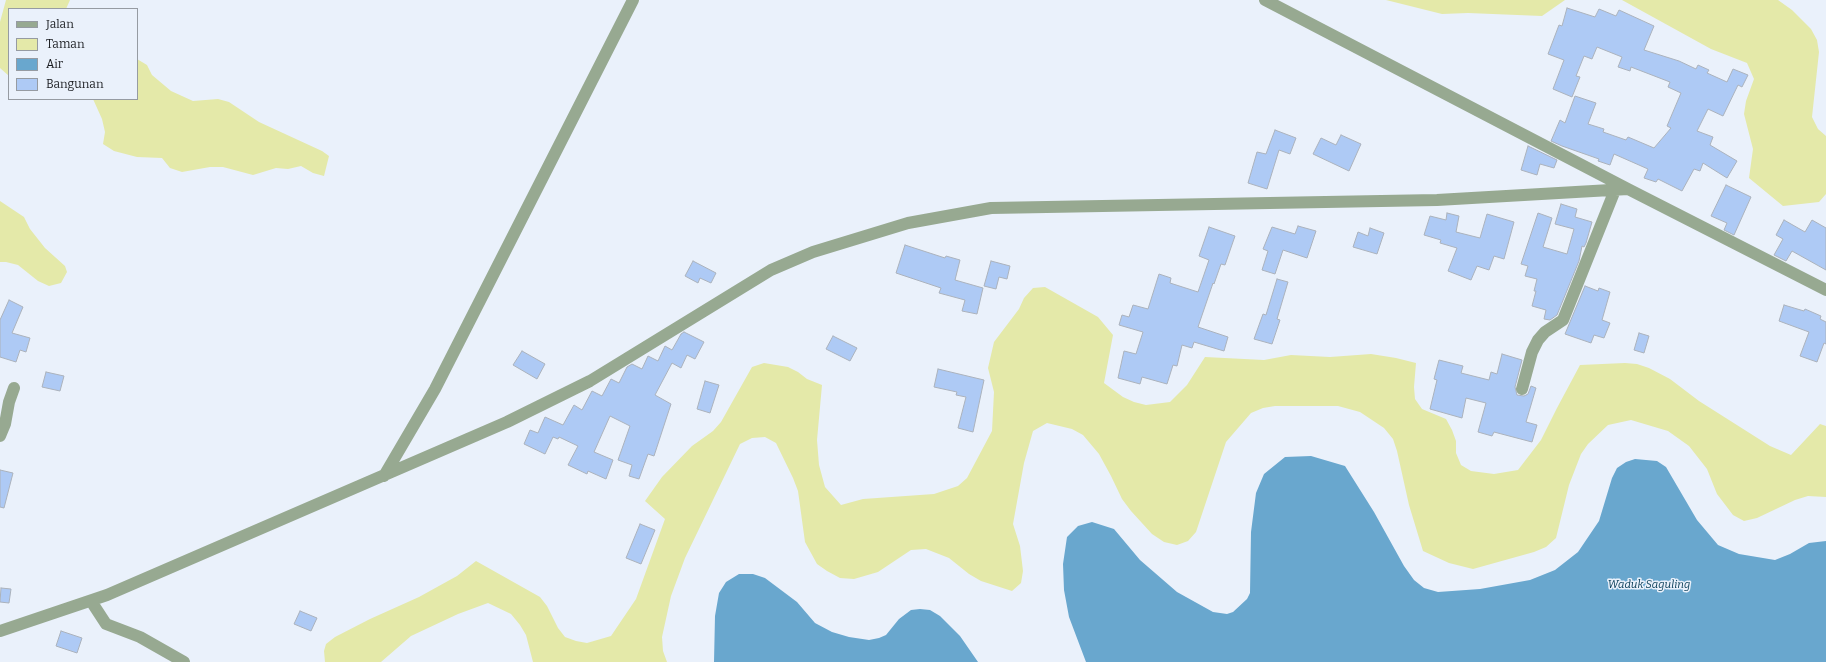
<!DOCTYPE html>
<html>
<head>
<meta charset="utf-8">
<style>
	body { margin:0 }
	#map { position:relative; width:1826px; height:662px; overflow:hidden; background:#eaf1fb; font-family:Bitter,serif }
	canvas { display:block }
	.legend { position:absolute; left:8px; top:8px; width:130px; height:92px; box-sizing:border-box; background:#eaf1fb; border:1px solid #969ba2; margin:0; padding:5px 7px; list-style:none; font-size:12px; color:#17191d }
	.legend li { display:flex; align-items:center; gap:8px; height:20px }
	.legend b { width:20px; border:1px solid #969ba2 }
</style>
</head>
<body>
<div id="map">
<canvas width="1826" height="662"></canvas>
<ul class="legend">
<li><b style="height:5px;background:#97a991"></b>Jalan</li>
<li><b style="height:11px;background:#e4e9a9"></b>Taman</li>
<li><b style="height:11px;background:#69a7ce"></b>Air</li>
<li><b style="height:11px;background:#aecaf5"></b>Bangunan</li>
</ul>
</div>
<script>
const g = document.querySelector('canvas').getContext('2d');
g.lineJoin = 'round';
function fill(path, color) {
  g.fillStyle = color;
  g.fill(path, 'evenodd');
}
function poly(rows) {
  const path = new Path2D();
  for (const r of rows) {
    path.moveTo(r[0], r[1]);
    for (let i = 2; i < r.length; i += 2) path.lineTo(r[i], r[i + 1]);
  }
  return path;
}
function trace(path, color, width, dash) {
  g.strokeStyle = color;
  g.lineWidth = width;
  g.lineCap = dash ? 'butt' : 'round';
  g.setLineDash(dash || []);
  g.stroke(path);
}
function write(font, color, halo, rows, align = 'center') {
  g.font = font + ' Bitter,serif';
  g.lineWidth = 3;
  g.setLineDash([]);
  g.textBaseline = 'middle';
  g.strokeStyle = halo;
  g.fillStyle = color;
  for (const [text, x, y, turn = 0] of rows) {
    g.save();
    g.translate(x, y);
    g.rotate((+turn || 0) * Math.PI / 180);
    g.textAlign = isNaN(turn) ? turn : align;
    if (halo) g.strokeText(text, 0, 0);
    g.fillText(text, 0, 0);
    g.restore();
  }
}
const green = poly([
	[6,0,70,0,66,9,9,9,9,76,0,68,0,22],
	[1386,0,1565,0,1542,16,1468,13,1442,14],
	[1622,0,1778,0,1792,10,1811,29,1817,40,1819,52,1812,117,1818,129,1826,136,1826,194,1819,202,1783,206,1749,178,1753,149,1744,114,1746,101,1754,79,1747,63,1711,49],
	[137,59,147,65,152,75,171,91,193,101,218,99,229,102,259,122,322,151,329,156,324,176,313,173,301,166,288,169,276,168,253,175,223,167,210,167,182,172,170,168,162,158,137,157,114,151,103,144,105,132,102,119,93,99,137,99],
	[0,201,24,217,30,229,45,248,65,266,67,272,61,283,49,286,38,281,18,265,6,262,0,262],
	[1045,287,1098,317,1113,335,1104,383,1123,397,1134,402,1146,405,1170,402,1187,385,1205,357,1264,360,1291,355,1330,357,1371,354,1396,358,1416,363,1414,387,1415,399,1422,409,1446,419,1452,430,1456,441,1456,453,1461,465,1471,471,1494,474,1518,470,1541,440,1557,408,1580,365,1625,363,1637,364,1649,368,1670,379,1699,401,1770,446,1791,455,1820,424,1826,426,1826,497,1808,496,1795,500,1757,518,1744,521,1733,515,1717,494,1707,469,1689,446,1668,431,1631,420,1608,425,1588,444,1581,454,1569,485,1556,538,1546,547,1534,552,1473,569,1449,563,1423,551,1409,505,1397,451,1393,439,1384,428,1360,412,1338,406,1275,406,1263,408,1251,413,1226,442,1196,532,1188,541,1177,545,1164,542,1152,534,1131,511,1122,499,1111,476,1099,454,1083,435,1072,429,1047,423,1033,431,1024,463,1013,524,1020,546,1023,571,1021,583,1012,591,981,581,969,574,949,558,926,549,911,550,878,572,854,579,840,578,827,571,817,564,805,542,798,491,793,478,776,443,765,437,752,438,740,444,685,558,671,596,662,637,663,651,667,662,533,662,526,635,520,625,511,614,488,603,458,614,411,636,381,662,325,662,324,651,326,644,335,637,370,619,419,597,457,576,476,561,540,597,547,606,558,628,565,637,576,641,587,643,611,636,636,599,665,519,645,501,662,477,692,446,713,431,721,422,752,367,764,363,788,367,798,372,807,379,822,385,817,440,819,465,825,487,841,505,863,499,934,494,958,486,967,478,992,431,994,392,988,368,994,342,1019,309,1024,298,1033,288]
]);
const water = poly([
	[1311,456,1345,466,1374,512,1404,566,1414,580,1424,588,1438,592,1480,589,1530,580,1555,570,1578,552,1599,521,1612,478,1617,468,1626,462,1635,459,1657,461,1666,467,1697,520,1718,545,1739,554,1775,560,1790,554,1809,543,1826,541,1826,662,1086,662,1069,617,1064,590,1063,564,1067,537,1078,526,1092,522,1114,529,1140,560,1177,592,1213,612,1227,614,1233,612,1247,599,1250,593,1251,532,1256,493,1264,474,1285,457],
	[739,574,753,574,765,578,797,602,815,623,832,632,849,637,869,640,879,638,886,635,899,619,911,610,920,609,930,610,940,616,960,636,978,662,714,662,715,616,719,593,726,582]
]);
const building = poly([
	[1567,8,1595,17,1599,9,1616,16,1619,10,1654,26,1644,50,1679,61,1696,69,1698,65,1709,70,1707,73,1727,82,1733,69,1748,75,1742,87,1738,85,1723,116,1708,109,1697,131,1713,137,1710,145,1737,161,1727,178,1703,163,1700,171,1694,169,1682,191,1658,179,1656,182,1644,178,1648,169,1614,154,1610,165,1598,161,1599,159,1562,146,1551,141,1560,120,1565,123,1575,96,1596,103,1588,124,1604,129,1603,132,1626,140,1628,137,1654,148,1671,128,1667,126,1681,93,1668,87,1670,82,1631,67,1630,71,1618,67,1622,57,1597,47,1592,59,1584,56,1576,76,1580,77,1572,97,1553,89,1564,60,1548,54,1559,25,1562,26,1567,8],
	[1275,130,1296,138,1290,154,1279,150,1267,189,1248,183,1257,152,1266,154,1275,130],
	[1341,135,1361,144,1349,171,1313,154,1321,138,1336,145,1341,135],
	[1528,146,1557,160,1554,168,1540,164,1537,175,1521,170,1528,146],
	[1726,185,1751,197,1734,235,1724,230,1727,223,1711,216,1726,185],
	[1561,204,1577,209,1575,217,1592,222,1586,243,1584,247,1582,246,1579,261,1557,315,1550,320,1544,319,1546,310,1532,306,1536,291,1534,291,1537,279,1525,276,1528,266,1521,264,1538,213,1552,218,1543,247,1567,254,1574,229,1555,224,1561,204],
	[1447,213,1459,216,1456,232,1480,238,1487,214,1514,222,1504,259,1494,256,1489,270,1477,266,1471,280,1448,271,1457,248,1440,243,1441,240,1424,235,1430,216,1446,220,1447,213],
	[1784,220,1805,232,1812,220,1826,228,1826,270,1792,251,1786,261,1774,255,1783,239,1776,235,1784,220],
	[1298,226,1316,231,1307,258,1283,250,1275,274,1262,270,1268,251,1263,249,1272,227,1295,234,1298,226],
	[1209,227,1235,236,1225,265,1221,264,1214,284,1213,283,1198,327,1228,337,1224,351,1194,342,1192,348,1182,345,1177,366,1173,365,1167,384,1142,377,1140,384,1118,378,1124,351,1136,354,1143,332,1119,325,1122,315,1129,317,1133,305,1148,309,1159,274,1171,278,1170,283,1198,292,1209,260,1199,256,1209,227],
	[1370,228,1384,233,1377,254,1353,247,1358,232,1368,236,1370,228],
	[905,245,945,258,946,256,960,260,955,280,983,288,977,314,962,311,965,300,939,293,941,288,896,273,905,245],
	[693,261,716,273,711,283,700,278,698,283,685,276,693,261],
	[991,261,1010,266,1007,279,999,277,996,289,984,286,991,261],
	[1277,279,1288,282,1277,319,1280,320,1272,344,1254,339,1263,314,1266,315,1277,279],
	[1585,286,1598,291,1599,288,1610,292,1602,320,1610,323,1604,338,1594,335,1591,343,1565,334,1585,286],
	[9,300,23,307,12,333,30,338,26,352,20,350,16,362,0,357,0,320,9,300],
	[1784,305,1804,311,1805,309,1821,316,1820,319,1826,322,1826,344,1824,343,1817,362,1800,356,1809,332,1779,321,1784,305],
	[684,332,704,342,695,359,687,355,681,368,672,363,655,395,671,404,654,456,648,454,639,479,629,476,632,465,618,460,630,426,610,416,594,452,613,460,606,479,588,471,587,474,568,465,578,446,559,437,558,439,553,437,545,454,524,444,530,430,538,433,545,417,563,425,574,405,582,410,592,391,602,396,611,379,619,383,627,367,632,364,642,369,648,356,658,361,665,346,672,350,681,334,684,332],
	[1639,333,1649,336,1644,353,1634,350,1639,333],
	[833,336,857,348,850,361,826,349,833,336],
	[522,351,545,364,537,379,513,365,522,351],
	[1502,354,1522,360,1515,387,1517,395,1524,396,1528,394,1531,386,1536,388,1526,422,1537,425,1532,442,1494,432,1492,436,1478,432,1486,403,1466,398,1462,418,1430,409,1437,380,1434,379,1439,360,1463,366,1461,373,1489,380,1491,372,1497,374,1502,354],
	[938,369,984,380,973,432,958,428,966,397,956,395,957,392,934,387,938,369],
	[46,372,64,376,60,391,42,387,46,372],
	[705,381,719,385,710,413,697,409,705,381],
	[0,470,13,473,4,508,0,507,0,470],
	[640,524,655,530,641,564,626,558,640,524],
	[1,588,11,589,9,603,0,602,1,588],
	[300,611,317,618,311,631,294,624,300,611],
	[61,631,82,638,77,653,56,646,61,631]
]);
const street = poly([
	[1265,0,1628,189],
	[1522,389,1532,352,1538,340,1545,332,1563,320,1615,190],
	[0,436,5,424,9,402,14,388],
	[384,476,435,389,633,0],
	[91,601,106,624,140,637,184,662],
	[0,631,107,595,507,422,590,381,771,270,813,252,908,223,991,208,1437,200,1628,189,1826,290]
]);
const waterNames = [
	["Waduk Saguling",1649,585]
];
fill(green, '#e4e9a9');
fill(water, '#69a7ce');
fill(building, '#aecaf5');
trace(building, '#abb2bc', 1);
trace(street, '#97a991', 12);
write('italic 11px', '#043a54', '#eaf1fb', waterNames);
</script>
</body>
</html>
